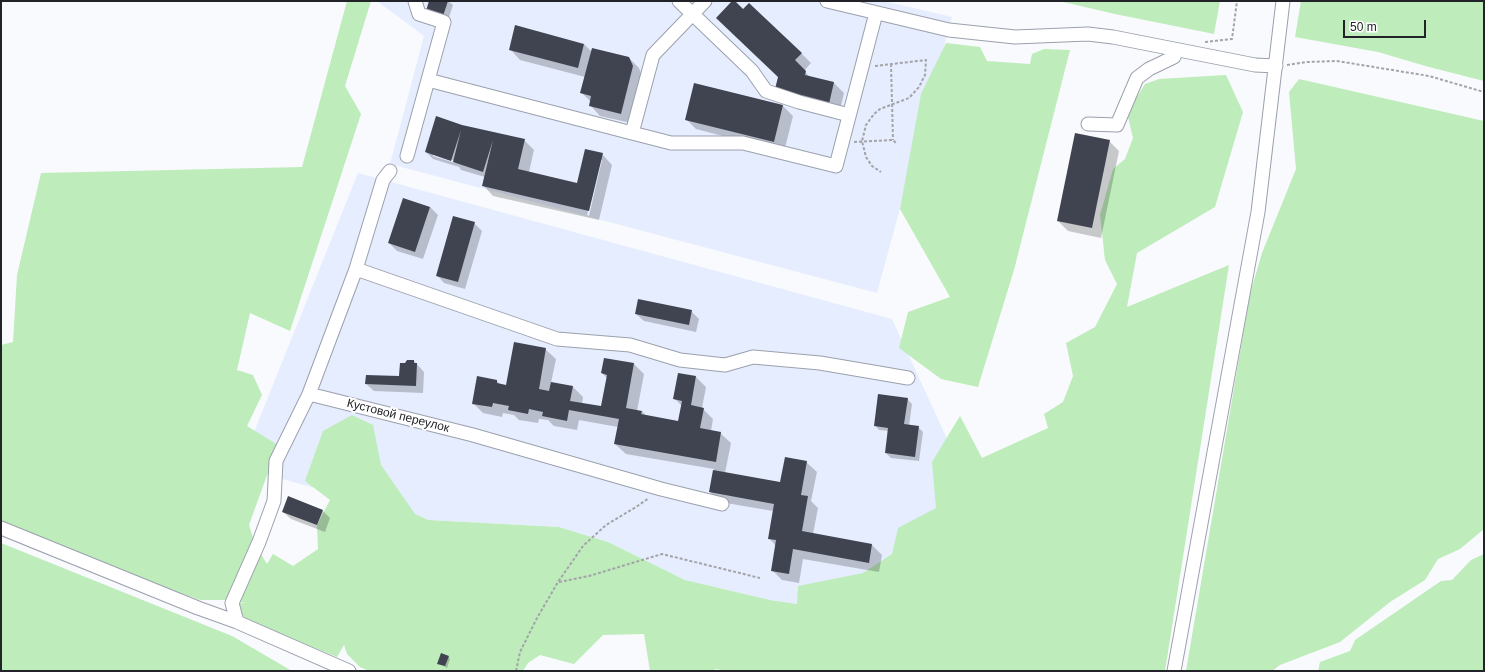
<!DOCTYPE html>
<html>
<head>
<meta charset="utf-8">
<style>
	body { margin:0 }
	#map { position:relative; width:1485px; height:672px; overflow:hidden; background:#f9fafd; font-family:Arial,sans-serif }
	canvas { display:block }
	.frame { position:absolute; inset:0; border:2px solid #212328; pointer-events:none }
	.scale { position:absolute; left:1343px; top:20px; width:83px; height:18px; box-sizing:border-box; border:2px solid #212328; border-top:0; padding-left:5px; font-size:12px; line-height:14px; white-space:nowrap; color:#212328; -webkit-text-stroke:3px #fff; paint-order:stroke }
</style>
</head>
<body>
<div id="map">
<canvas width="1485" height="672"></canvas>
<div class="frame"></div>
<div class="scale">50 m</div>
</div>
<script>
const g = document.querySelector('canvas').getContext('2d');
g.lineJoin = 'round';
function fill(path, color) {
  g.fillStyle = color;
  g.fill(path, 'evenodd');
}
function poly(rows) {
  const path = new Path2D();
  for (const r of rows) {
    path.moveTo(r[0], r[1]);
    for (let i = 2; i < r.length; i += 2) path.lineTo(r[i], r[i + 1]);
  }
  return path;
}
function trace(path, color, width, dash) {
  g.strokeStyle = color;
  g.lineWidth = width;
  g.lineCap = dash ? 'butt' : 'round';
  g.setLineDash(dash || []);
  g.stroke(path);
}
function write(font, color, halo, rows, align = 'center') {
  g.font = font + ' Arial,sans-serif';
  g.lineWidth = 4;
  g.setLineDash([]);
  g.textBaseline = 'middle';
  g.strokeStyle = halo;
  g.fillStyle = color;
  for (const [text, x, y, turn = 0] of rows) {
    g.save();
    g.translate(x, y);
    g.rotate((+turn || 0) * Math.PI / 180);
    g.textAlign = isNaN(turn) ? turn : align;
    if (halo) g.strokeText(text, 0, 0);
    g.fillText(text, 0, 0);
    g.restore();
  }
}
const built = poly([
	[377,1,884,1,952,17,877,293,390,164,424,36],
	[358,173,892,319,959,465,908,657,797,604,770,600,685,580,608,542,559,527,428,520,240,467]
]);
const green = poly([
	[347,1,371,1,345,86,361,114,290,331,250,313,237,370,253,375,262,395,247,426,278,445,249,525,255,544,267,564,273,554,293,566,318,549,317,525,330,500,305,481,323,431,352,415,373,425,381,465,415,514,428,520,559,527,608,542,685,580,770,600,797,604,798,586,863,573,892,554,898,528,936,508,932,462,960,416,982,458,1048,428,1044,414,1063,402,1073,376,1066,343,1095,327,1117,284,1105,260,1100,215,1113,169,1125,159,1133,138,1127,113,1145,84,1159,79,1226,75,1243,112,1215,207,1137,253,1127,307,1229,265,1165,671,726,671,716,669,712,671,650,671,644,634,603,635,574,664,540,655,528,663,523,671,369,671,360,667,347,654,344,645,337,657,248,621,232,603,246,603,227,600,200,600,63,550,1,522,1,345,13,342,17,275,41,173,302,167],
	[1059,1,1220,1,1214,34,1115,14],
	[1301,1,1484,1,1484,81,1429,67,1378,52,1295,37],
	[946,43,980,47,987,61,1030,64,1032,54,1044,49,1070,50,1014,270,978,387,941,379,899,348,908,312,950,297,900,209,921,94],
	[1299,79,1484,121,1484,529,1460,549,1438,559,1425,580,1390,602,1340,642,1280,665,1272,671,1186,671,1250,294,1262,253,1296,169,1289,92],
	[1,543,232,636,292,671,1,671,1,592,2,592],
	[1484,554,1484,671,1318,671,1320,662,1350,651,1355,640,1441,581,1452,580,1471,560]
]);
const shadow = poly([
	[430,1,448,1,453,5,448,20],
	[733,1,744,10,801,53,811,63,804,71,810,77,834,83,844,93,839,114,779,77],
	[584,44,592,52,629,58,639,68,642,76,631,123,600,116,590,105,591,102,582,93,585,77,520,60,510,49],
	[783,106,793,116,784,152,696,129,686,119],
	[462,126,524,140,534,150,529,172,578,184,602,154,612,165,599,220,493,196,483,185,485,177,461,170,459,167,433,159,426,152],
	[433,154,456,161,455,163,433,156],
	[600,160,602,160,589,216,587,215],
	[1109,141,1119,151,1101,238,1068,231,1058,221],
	[404,199,430,207,438,215,423,259,397,251,389,243],
	[474,223,482,231,465,289,444,283,437,275],
	[691,311,699,319,696,332,644,321,636,314],
	[545,349,556,359,551,383,573,387,583,397,582,404,602,407,607,378,602,373,634,364,644,374,637,411,642,411,646,416,679,422,682,406,675,399,696,377,706,387,702,408,713,419,711,431,720,433,731,443,725,473,781,483,806,462,817,472,811,501,818,508,813,534,872,545,882,555,879,572,803,559,799,583,782,580,772,570,776,546,769,538,773,511,720,502,710,492,714,469,626,454,615,444,618,427,579,420,577,430,554,426,548,420,539,419,538,423,519,420,514,415,503,413,502,417,483,413,473,403,497,381,501,385,507,386],
	[414,361,424,372,423,393,374,391,366,384,400,377,406,364],
	[907,399,912,404,909,426,918,427,923,432,919,461,891,458,886,453,889,431,879,430,875,425],
	[323,511,330,518,325,532,291,519,283,512],
	[448,656,450,659,447,668,438,663]
]);
const building = poly([
	[429,1,448,1,443,16,426,11],
	[732,1,735,1,743,9,749,3,802,53,795,60,806,71,805,75,834,82,829,104,775,89,778,77,716,18],
	[515,25,584,44,578,68,509,50],
	[592,48,629,57,633,66,621,114,589,106,591,96,580,93],
	[694,83,783,105,774,142,685,120],
	[436,116,462,125,525,139,518,169,577,183,585,149,603,153,589,211,482,186,493,140,483,172,453,162,461,130,451,161,425,152],
	[1075,133,1110,140,1092,228,1057,221],
	[403,198,430,207,415,252,388,243],
	[453,216,475,222,458,282,436,276],
	[638,299,692,310,689,325,635,314],
	[514,342,546,348,539,389,549,391,551,382,573,386,570,401,601,406,607,375,601,373,604,358,634,363,626,408,642,411,641,414,678,421,682,401,673,399,678,373,696,376,691,405,704,408,700,428,721,432,716,462,614,444,619,419,569,410,567,421,542,416,543,412,529,409,528,414,508,410,509,406,493,403,492,407,472,404,477,376,497,380,497,383,506,385],
	[407,360,414,360,414,363,417,363,416,386,365,384,366,375,399,376,400,363,405,363],
	[878,394,908,398,904,424,919,426,915,457,885,453,888,428,874,426],
	[785,457,807,461,801,495,808,496,802,531,872,544,869,563,793,549,789,574,771,571,776,540,768,539,774,504,709,492,713,470,780,482],
	[288,496,323,510,317,525,282,512],
	[441,653,449,656,445,666,437,664]
]);
const path = poly([
	[1205,42,1232,39,1237,1],
	[891,64,893,140],
	[1287,65,1306,62,1337,61,1429,76,1484,92],
	[875,66,926,60,925,75,919,87,909,98,880,109,874,114,866,125,862,141,866,157,872,166,881,172],
	[854,142,893,140,897,144],
	[559,582,589,576,662,554,760,578],
	[516,671,520,652,537,618,558,582,583,546,606,525,636,507,649,498]
]);
const minor = poly([
	[415,1,419,14,444,22,428,80],
	[679,1,752,71,766,91,799,102,849,115],
	[827,1,949,30,1015,37,1088,34,1113,37,1255,65,1276,66],
	[1088,124,1117,125,1137,78,1149,69,1174,57,1176,50],
	[632,133,671,143,743,143,836,166,876,13],
	[407,156,428,80,632,133,653,55,705,1],
	[356,269,383,180,390,171],
	[309,394,356,269,557,339,630,345,680,360,725,365,753,357,820,363,908,378],
	[1,528,198,608,237,622,349,671],
	[237,622,232,603,259,542,274,501,276,461,309,394,473,435,661,489,722,504],
	[1174,671,1258,212,1283,1]
]);
const streetNames = [
	["Кустовой переулок",398,416,14]
];
fill(built, '#e6edfe');
fill(green, '#beecbb');
fill(shadow, '#0003');
fill(building, '#404450');
trace(minor, '#9ba0ad', 15);
trace(path, '#a3a4a8', 2, [3, 2]);
trace(minor, '#fff', 13);
write('12px', '#212328', '#fff', streetNames);
</script>
</body>
</html>
